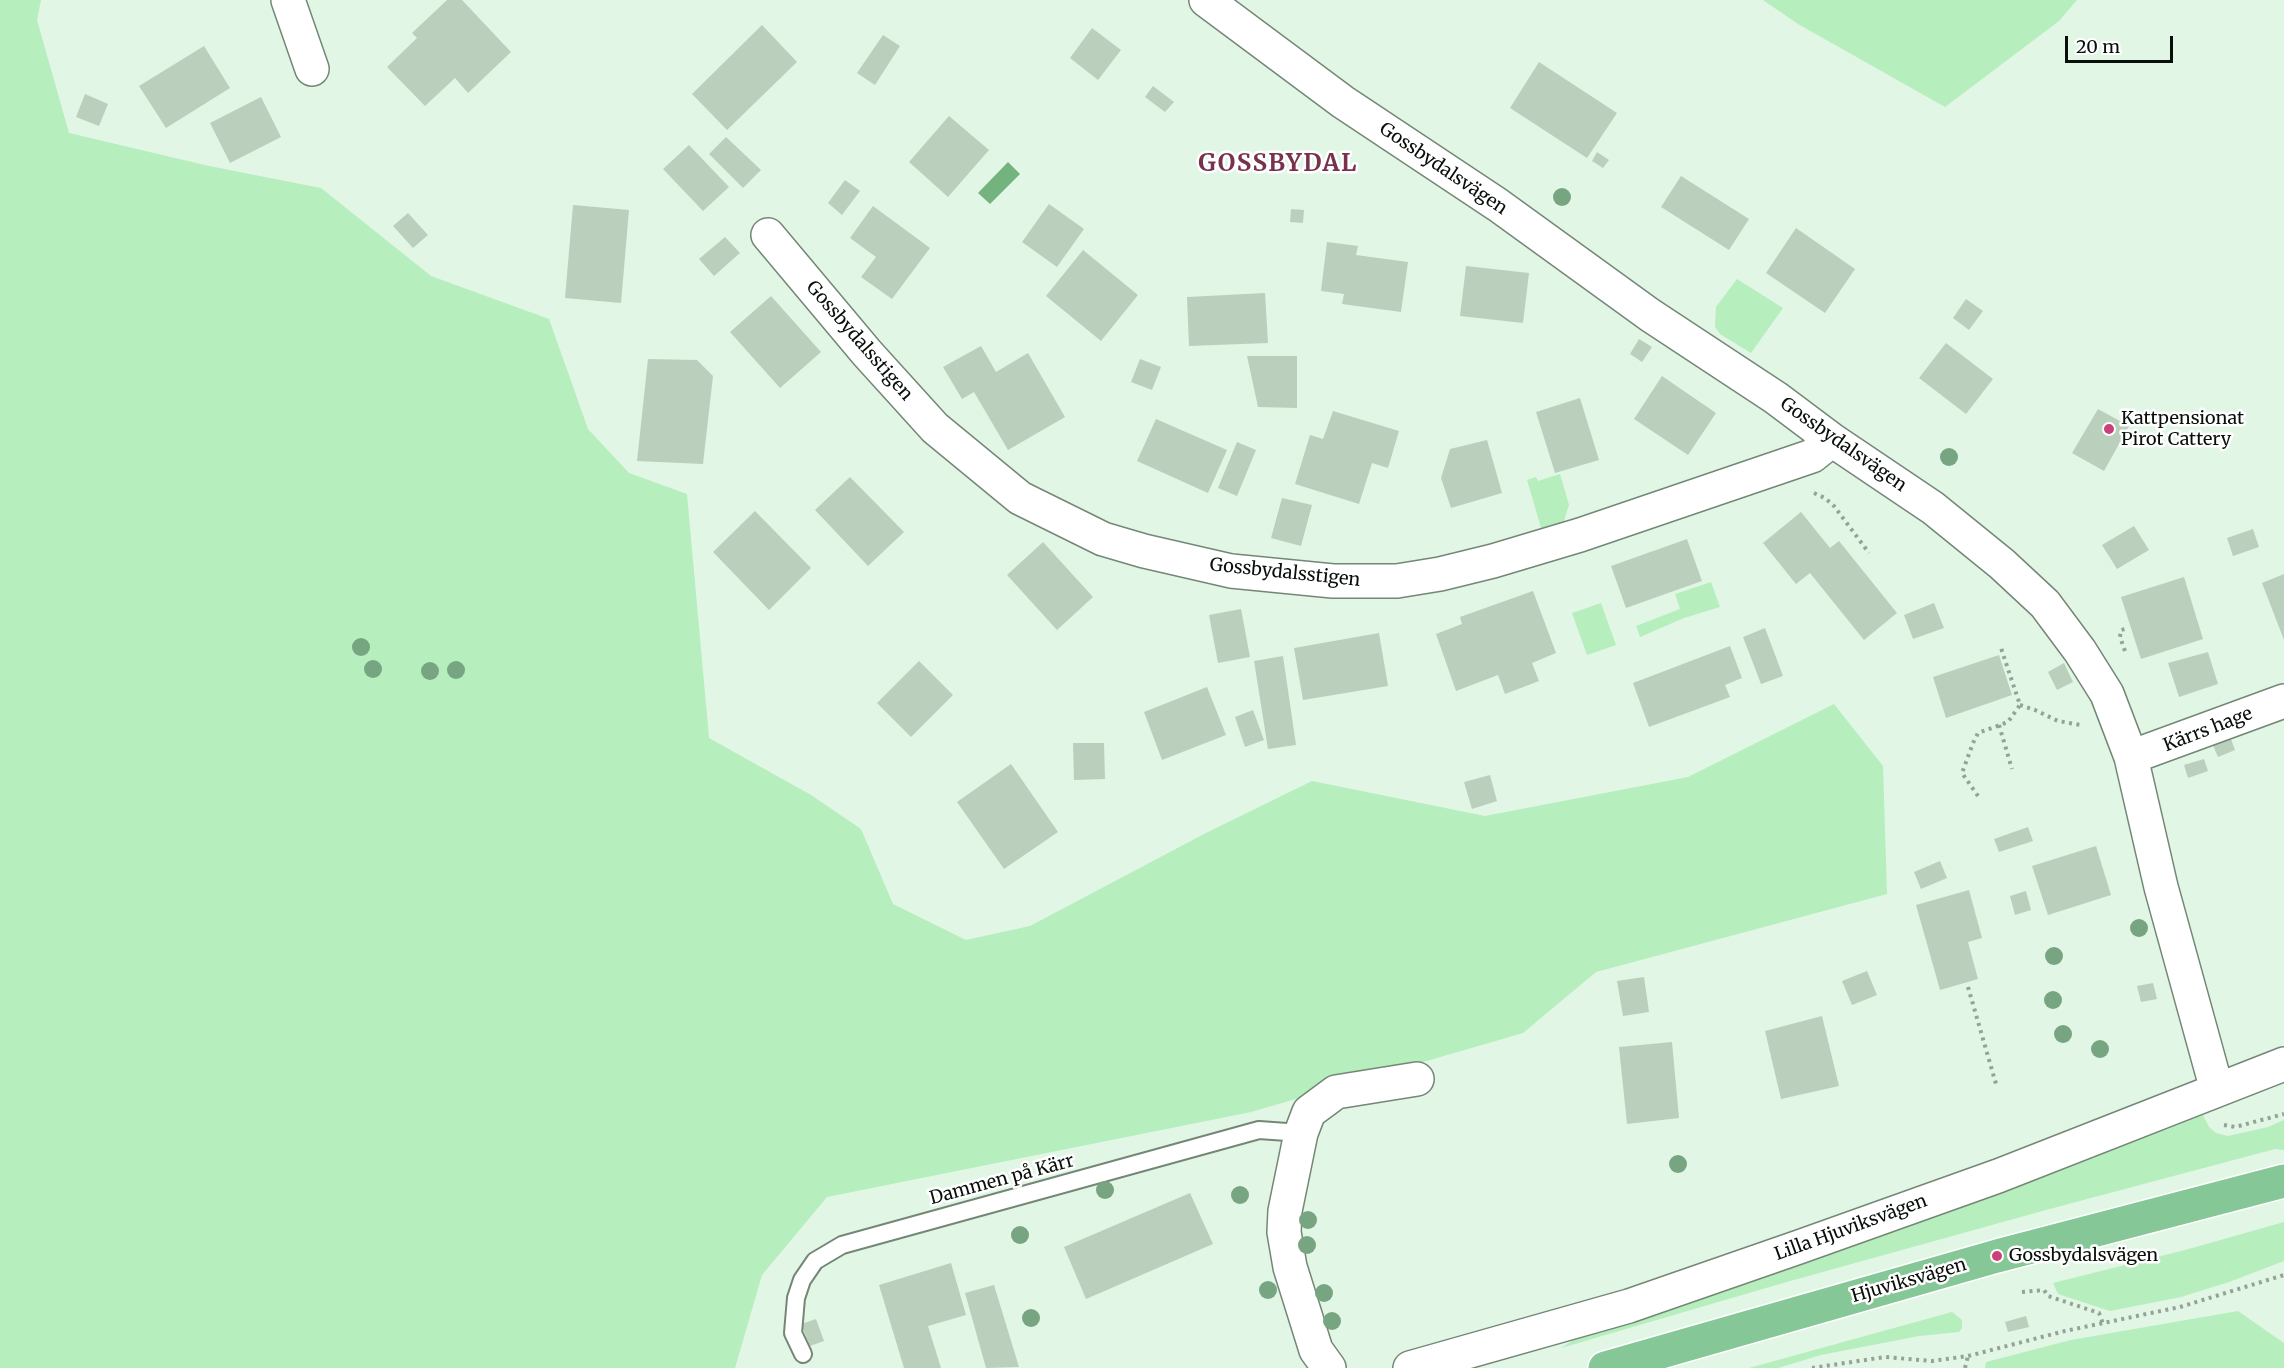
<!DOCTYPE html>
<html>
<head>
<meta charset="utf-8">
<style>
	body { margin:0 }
	#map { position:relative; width:2284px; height:1368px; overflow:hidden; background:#e1f6e4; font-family:Merriweather,serif }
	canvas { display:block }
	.scale { position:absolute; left:2065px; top:36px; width:108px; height:27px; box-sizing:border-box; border:3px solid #080e09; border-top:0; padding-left:8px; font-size:18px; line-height:21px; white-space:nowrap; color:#080e09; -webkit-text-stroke:4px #fff; paint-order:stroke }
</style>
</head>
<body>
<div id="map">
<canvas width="2284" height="1368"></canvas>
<div class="scale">20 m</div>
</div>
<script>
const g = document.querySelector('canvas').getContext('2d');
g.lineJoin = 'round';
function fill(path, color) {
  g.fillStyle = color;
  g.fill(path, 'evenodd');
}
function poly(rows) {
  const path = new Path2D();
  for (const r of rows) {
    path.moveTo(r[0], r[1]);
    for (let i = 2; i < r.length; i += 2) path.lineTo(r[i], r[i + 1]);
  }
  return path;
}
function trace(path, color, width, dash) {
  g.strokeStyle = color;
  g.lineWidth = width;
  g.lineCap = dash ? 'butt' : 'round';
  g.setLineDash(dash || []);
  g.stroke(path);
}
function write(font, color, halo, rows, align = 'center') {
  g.font = font + ' Merriweather,serif';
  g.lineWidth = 5;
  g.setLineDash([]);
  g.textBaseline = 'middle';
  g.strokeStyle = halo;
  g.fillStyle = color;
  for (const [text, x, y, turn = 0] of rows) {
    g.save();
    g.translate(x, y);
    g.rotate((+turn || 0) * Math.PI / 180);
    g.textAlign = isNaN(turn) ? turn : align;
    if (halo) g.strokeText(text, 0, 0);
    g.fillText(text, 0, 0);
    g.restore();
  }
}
const green = poly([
	[0,0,41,0,37,20,69,133,209,166,321,188,431,276,549,319,588,429,629,473,687,494,709,738,811,795,861,829,893,904,966,940,1030,926,1204,834,1312,781,1485,816,1688,777,1834,704,1883,766,1887,894,1596,972,1523,1033,1251,1112,827,1197,762,1275,735,1368,0,1368],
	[1763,0,2077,0,2059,21,1945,107,1798,24],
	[1737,279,1783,308,1751,353,1720,334,1715,327,1716,307],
	[1560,474,1569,505,1563,524,1542,531,1527,480,1536,477,1538,481],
	[1711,582,1720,607,1684,618,1640,637,1636,626,1680,609,1675,594],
	[1601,603,1616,645,1587,655,1572,613],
	[2203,1115,2209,1127,2216,1133,2228,1136,2268,1127,2284,1120,2284,1150,2275,1149,2046,1210,1783,1283,1561,1348,1589,1330,2168,1129],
	[2284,1222,2284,1261,2229,1282,2181,1297,2110,1311,2058,1294,2053,1283,2185,1250],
	[2238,1311,2284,1343,2284,1368,1985,1368,1986,1362,2071,1340],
	[1952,1312,1962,1320,1962,1328,1959,1332,1919,1336,1821,1355,1778,1368,1749,1368]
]);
const water = poly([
	[1008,162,1020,174,990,204,978,193]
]);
const building = poly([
	[447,0,462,0,511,52,468,93,455,78,425,106,387,67,417,38,412,33],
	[762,25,797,62,727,130,692,94],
	[1092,28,1121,50,1098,80,1070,58],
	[883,35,900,46,875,85,857,73],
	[204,46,230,88,166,128,139,86],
	[1539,62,1617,113,1587,158,1510,108],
	[1153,86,1174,102,1165,112,1145,97],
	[85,94,108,104,99,126,76,117],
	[261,97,281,137,230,163,210,123],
	[949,116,989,150,948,197,909,162],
	[726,137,761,170,743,188,709,154],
	[689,145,729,187,703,211,663,169],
	[1597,152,1609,160,1603,168,1592,161],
	[1681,176,1749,219,1729,250,1661,207],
	[845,180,860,191,842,215,828,203],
	[1049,204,1084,229,1057,267,1022,242],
	[573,205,629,210,621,303,565,298],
	[873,206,930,248,892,299,861,277,876,257,850,238],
	[1291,209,1304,210,1303,223,1290,222],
	[408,213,428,235,413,248,393,226],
	[1796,228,1855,269,1825,313,1766,273],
	[725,237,740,253,714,276,699,259],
	[1327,242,1358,246,1356,255,1408,262,1401,312,1342,304,1344,294,1321,291],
	[1083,250,1138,295,1101,341,1046,296],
	[1466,266,1529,273,1523,323,1460,316],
	[1265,293,1268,343,1189,346,1187,297],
	[771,296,821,352,780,388,730,332],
	[1966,299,1983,311,1969,330,1953,318],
	[1639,339,1652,347,1642,362,1630,354],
	[1946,343,1993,379,1966,414,1919,378],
	[981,346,996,372,1028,353,1065,417,1008,450,974,392,962,399,943,367],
	[1247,356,1297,356,1297,408,1258,407],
	[648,359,697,360,713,376,703,464,637,461],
	[1140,359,1161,367,1152,390,1131,382],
	[1662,376,1716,413,1688,455,1634,419],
	[1580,398,1599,460,1555,473,1536,412],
	[2098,409,2129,426,2104,471,2072,453],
	[1333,411,1399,431,1388,468,1372,463,1359,504,1295,484,1310,435,1323,439],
	[1156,419,1227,450,1208,493,1137,461],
	[1487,440,1502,493,1451,508,1441,478,1450,449],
	[1237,442,1256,450,1237,496,1218,488],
	[850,477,904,532,868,566,815,510],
	[1282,498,1312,505,1301,546,1271,538],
	[755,511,811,568,769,610,713,552],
	[1801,512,1830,548,1839,541,1897,613,1864,640,1810,573,1796,584,1763,543],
	[2134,526,2149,550,2117,569,2102,545],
	[2253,529,2259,547,2233,556,2227,538],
	[1687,539,1702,581,1626,608,1611,566],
	[1043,542,1093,597,1057,630,1007,575],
	[2284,574,2284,640,2262,583],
	[2184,577,2203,639,2141,659,2121,597],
	[1533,591,1556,653,1532,663,1539,681,1505,694,1498,675,1456,691,1436,634,1462,624,1460,617],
	[1934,603,1944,628,1913,639,1904,615],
	[1241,609,1250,657,1218,663,1209,615],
	[1765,628,1783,676,1761,684,1743,637],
	[1379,633,1388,686,1303,700,1294,648],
	[1730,646,1742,678,1725,685,1730,697,1649,727,1633,683],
	[2208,652,2218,684,2179,697,2168,663],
	[1999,655,2012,695,1946,718,1933,677],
	[1283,656,1296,745,1268,749,1254,661],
	[919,661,953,695,911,737,877,703],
	[2064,663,2073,682,2057,690,2048,672],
	[1207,687,1226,735,1162,760,1144,712],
	[1253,710,1264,740,1245,747,1235,717],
	[2229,734,2235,750,2218,757,2211,741],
	[1073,743,1104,743,1105,779,1074,780],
	[2204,759,2208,771,2188,778,2184,765],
	[1011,764,1058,832,1004,869,957,802],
	[1490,775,1497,801,1472,809,1464,782],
	[2028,827,2033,841,1999,852,1994,839],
	[2096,846,2111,895,2048,915,2032,866],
	[1940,861,1947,878,1921,889,1914,872],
	[1969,890,1982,938,1968,942,1978,979,1940,990,1916,905],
	[2026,891,2031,910,2015,915,2010,896],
	[1867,971,1877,995,1852,1005,1842,981],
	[1644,977,1649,1012,1623,1016,1617,981],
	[2153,983,2157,999,2141,1002,2137,986],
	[1822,1016,1839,1086,1781,1099,1765,1031],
	[1672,1042,1679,1118,1627,1124,1619,1047],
	[1190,1193,1213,1244,1086,1299,1064,1247],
	[951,1263,966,1315,928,1326,941,1368,904,1368,879,1285],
	[994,1285,1019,1367,986,1368,965,1293],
	[2026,1316,2029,1327,2008,1332,2005,1322],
	[816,1319,824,1341,810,1346,801,1324]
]);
const path = poly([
	[1814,493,1825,498,1834,506,1869,553],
	[2125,651,2120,637,2121,630,2125,629],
	[2020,705,2035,710,2058,721,2081,725],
	[1999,725,2012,769],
	[1978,796,1962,773,1973,743,1978,733,2008,722,2020,705,2000,645],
	[1968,987,1996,1084],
	[2224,1125,2235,1127,2284,1114],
	[2022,1292,2044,1290,2048,1296,2099,1313,2103,1324],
	[1812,1368,1885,1357,1932,1361,1968,1356,2065,1331,2180,1307,2284,1275],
	[1965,1368,1968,1356]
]);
const service = poly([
	[803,1354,793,1333,796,1298,802,1280,815,1261,842,1245,1259,1130,1301,1133]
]);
const minor = poly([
	[288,0,312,69],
	[1206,0,1343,102,1498,205,1650,315,1776,398,1832,440,1933,508,2002,564,2045,604,2080,651,2107,694,2131,757,2161,887,2217,1090],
	[768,235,867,353,935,428,1020,498,1103,539,1144,551,1231,571,1333,581,1397,581,1440,574,1493,561,1580,535,1812,456,1832,440],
	[2131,757,2284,701],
	[1329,1368,1316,1350,1290,1267,1284,1232,1285,1211,1301,1133,1309,1112,1336,1092,1417,1079],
	[1410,1368,1629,1306,1799,1247,1998,1176,2284,1064]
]);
const primary = poly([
	[1605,1368,1997,1256,2284,1181]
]);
const trees = [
	[1562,197],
	[1949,457],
	[361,647],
	[373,669],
	[456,670],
	[430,671],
	[2139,928],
	[2054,956],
	[2053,1000],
	[2063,1034],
	[2100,1049],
	[1678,1164],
	[1105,1190],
	[1240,1195],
	[1308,1220],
	[1020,1235],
	[1307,1245],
	[1268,1290],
	[1324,1293],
	[1031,1318],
	[1332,1321]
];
const markers = [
	[2109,429,6,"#c9407a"],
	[1997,1256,6,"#c9407a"]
];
const streetNames = [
	["Gossbydalsvägen",1443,169,34],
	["Gossbydalsstigen",859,341,49],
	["Gossbydalsvägen",1843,445,35],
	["Gossbydalsstigen",1285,573,6],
	["Kärrs hage",2208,730,-21],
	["Dammen på Kärr",1002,1180,-15],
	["Lilla Hjuviksvägen",1851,1228,-20],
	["Hjuviksvägen",1909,1281,-16]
];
const poiNames = [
	["Kattpensionat",2121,419],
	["Pirot Cattery",2121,440],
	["Gossbydalsvägen",2009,1256]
];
const districtNames = [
	["GOSSBYDAL",1278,164]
];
fill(green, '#b6eebe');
fill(water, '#74b27e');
fill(building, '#bbcfbd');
trace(service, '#748776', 20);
trace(minor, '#748776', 36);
trace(primary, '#fff', 36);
trace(path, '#94a396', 4, [3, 4.5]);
trace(service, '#fff', 16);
trace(minor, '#fff', 33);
trace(primary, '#85c796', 33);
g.fillStyle = '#77a581';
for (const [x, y] of trees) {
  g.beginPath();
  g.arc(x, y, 9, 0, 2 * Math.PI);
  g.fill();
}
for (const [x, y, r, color] of markers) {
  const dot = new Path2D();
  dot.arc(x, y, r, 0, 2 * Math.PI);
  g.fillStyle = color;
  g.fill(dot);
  trace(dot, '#fff', 2);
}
write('18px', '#080e09', '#fff', streetNames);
write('18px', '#080e09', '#fff', poiNames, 'left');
g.letterSpacing = '1.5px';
write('bold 24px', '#77334d', '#fff', districtNames);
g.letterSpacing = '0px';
</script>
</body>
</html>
